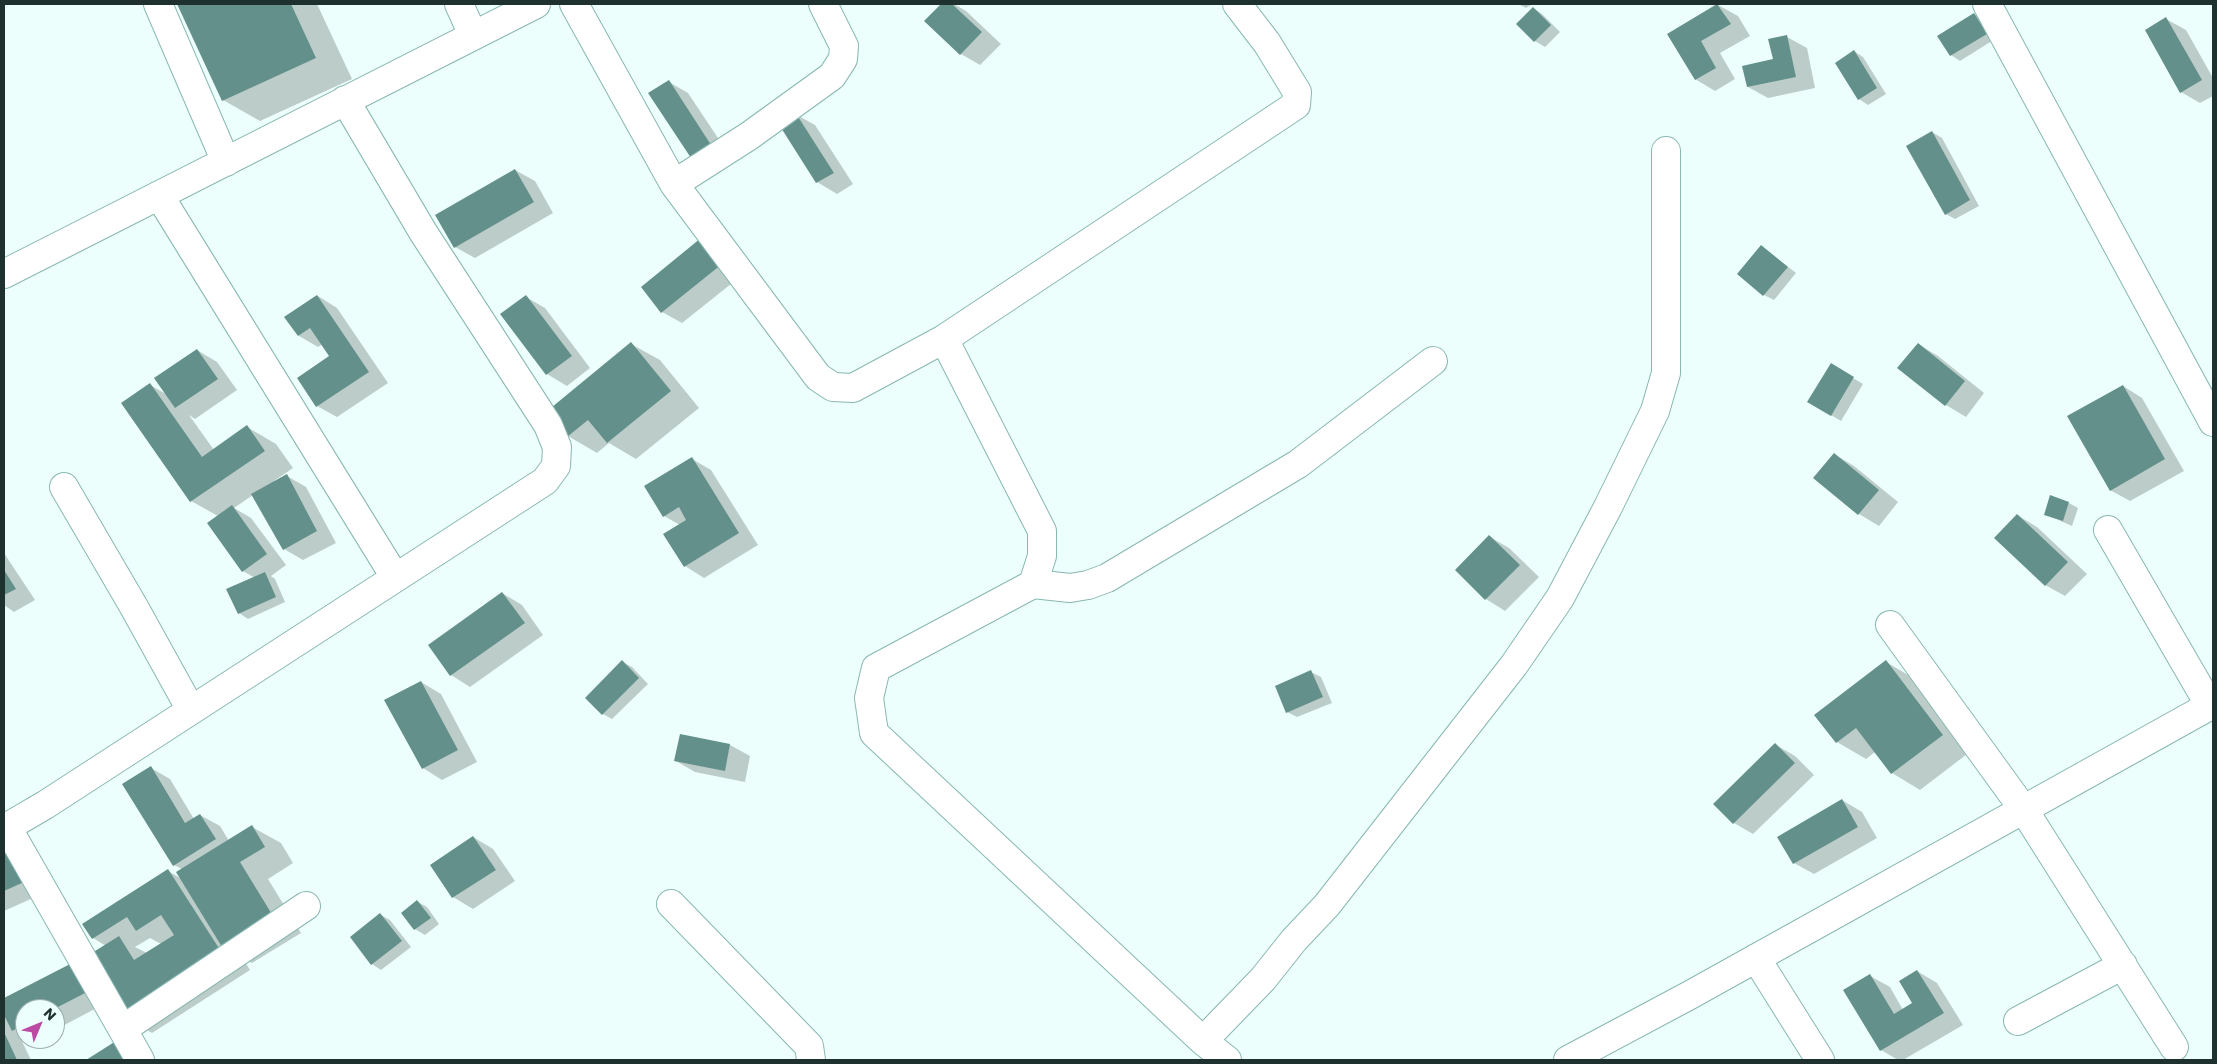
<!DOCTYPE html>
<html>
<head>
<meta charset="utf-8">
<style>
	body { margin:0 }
	#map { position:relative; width:2217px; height:1064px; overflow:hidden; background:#ecfffc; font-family:Poppins,sans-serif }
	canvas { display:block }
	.frame { position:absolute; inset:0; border:5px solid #1e312f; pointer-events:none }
	.north { position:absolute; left:15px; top:999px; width:50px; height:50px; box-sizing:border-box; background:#ecfffc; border:1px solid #9aadaa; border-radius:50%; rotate:45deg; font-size:14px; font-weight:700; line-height:20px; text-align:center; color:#1e312f }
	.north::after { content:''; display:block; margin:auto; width:18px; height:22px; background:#bb4aa5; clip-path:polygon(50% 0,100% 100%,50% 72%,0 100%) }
</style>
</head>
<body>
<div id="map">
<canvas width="2217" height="1064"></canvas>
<div class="frame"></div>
<div class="north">N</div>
</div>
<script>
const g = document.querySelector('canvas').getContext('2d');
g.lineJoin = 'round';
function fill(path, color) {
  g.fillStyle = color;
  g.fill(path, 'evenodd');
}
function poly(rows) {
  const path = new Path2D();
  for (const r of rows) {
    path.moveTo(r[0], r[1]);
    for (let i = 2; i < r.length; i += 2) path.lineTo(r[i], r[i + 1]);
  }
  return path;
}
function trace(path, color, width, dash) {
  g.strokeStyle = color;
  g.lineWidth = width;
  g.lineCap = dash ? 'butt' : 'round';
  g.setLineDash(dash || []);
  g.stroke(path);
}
const shadow = poly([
	[179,4,317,4,352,79,260,121,223,100],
	[943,4,954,4,966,11,1001,44,980,65,961,54,926,21],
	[1518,4,1532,4,1526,8],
	[1718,5,1738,16,1750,36,1720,53,1735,79,1715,91,1695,79,1668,34],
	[1533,8,1542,14,1560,32,1545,47,1535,41,1518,24],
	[1974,14,1984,20,1995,39,1960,61,1951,55],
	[2166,19,2186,30,2213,78,2213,96,2200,103,2181,92],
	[1787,37,1807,48,1815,88,1768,98,1748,87,1775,60],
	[1854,51,1863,57,1886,94,1868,105,1859,99],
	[669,82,688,93,732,159,714,172],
	[795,114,815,125,853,184,837,194,817,182],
	[1932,132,1942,138,1979,206,1955,219,1946,214],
	[515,170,535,181,553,213,475,258,455,247],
	[701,239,741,276,682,323,662,312],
	[1761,246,1796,273,1774,300,1764,295],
	[318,296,337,308,388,383,337,417,317,406,331,357,323,344,318,347,299,336],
	[526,297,545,308,590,368,567,386,547,374],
	[631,344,660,360,699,408,636,459,609,443,597,453,568,436,548,412],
	[1918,344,1938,356,1984,393,1966,417,1946,405,1899,368],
	[197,350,217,362,237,390,195,419,189,415,214,450,247,427,276,444,293,468,274,481,275,482,287,476,306,487,336,543,303,560,284,549,253,495,234,508,251,518,286,565,271,576,275,579,285,602,248,619,239,613,255,578,243,571,218,516,191,501,123,403,150,385,166,394],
	[1831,365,1863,384,1841,421,1809,402],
	[2123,386,2142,398,2184,471,2130,501,2110,490],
	[1834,454,1854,466,1898,502,1879,526,1859,514,1815,478],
	[692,459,711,470,758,545,704,578,685,566,680,525,664,516],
	[2069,503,2078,508,2072,526,2045,514],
	[2017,515,2037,527,2087,574,2065,596,2045,585],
	[1490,537,1509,548,1539,577,1505,611,1486,599],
	[4,553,35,600,14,612,4,605],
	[502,593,522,605,543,635,470,687,451,675],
	[622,662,632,667,648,684,612,719,603,714],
	[1886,662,1915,679,1971,751,1920,790,1892,773,1875,752,1866,759,1837,742,1816,715],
	[1311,672,1321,677,1332,703,1297,717,1287,712],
	[421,682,441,694,477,762,442,780,423,768],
	[681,736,730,745,750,756,745,782,695,772,676,761],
	[1776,745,1795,756,1814,775,1753,834,1734,823],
	[151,768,170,779,194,819,200,815,220,826,229,841,252,827,281,843,293,863,268,879,301,933,252,963,242,957,250,970,152,1033,123,1016,106,946,93,938,84,925,168,871,182,879,182,869,174,865],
	[150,938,161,944,147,953,135,947],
	[1842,800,1862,812,1877,838,1814,874,1794,863],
	[473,837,493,849,515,881,473,909,453,897],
	[9,853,42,894,4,911,4,855],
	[418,902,427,907,439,924,425,935,415,929,402,913],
	[381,915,390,920,411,947,381,970,372,964],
	[74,963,108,1002,55,1030,55,1009,25,1009,25,1037,18,1033,31,1060,4,1060,4,999],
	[1917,971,1937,983,1963,1025,1903,1060,1898,1060,1881,1050,1870,976,1890,987,1903,1010,1914,1003]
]);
const building = poly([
	[177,4,291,4,316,58,222,101],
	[941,4,952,4,982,32,960,55,924,21],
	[1717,4,1731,24,1701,41,1716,68,1695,80,1667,34],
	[1533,7,1551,25,1534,42,1516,24],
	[1974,13,1987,34,1950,56,1937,36],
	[2166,17,2202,80,2180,93,2145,30],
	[1787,35,1796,77,1747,87,1742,66,1773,59,1768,39],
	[1854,50,1877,88,1858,100,1835,63],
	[669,80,713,148,693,161,648,93],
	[795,112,834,173,816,183,778,123],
	[1932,131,1970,200,1945,215,1906,146],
	[515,169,534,202,454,248,435,215],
	[701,238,722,264,661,313,641,287],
	[1761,245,1788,267,1763,296,1737,274],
	[317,295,369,372,316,407,297,378,329,356,310,328,298,336,284,317],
	[526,295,572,356,546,375,500,314],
	[631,342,671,391,607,443,588,420,567,437,546,412],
	[1918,343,1965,381,1945,406,1897,368],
	[197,349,218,379,175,408,154,378],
	[1831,363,1854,377,1831,416,1807,402],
	[150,383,202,457,247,425,265,451,190,502,121,403],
	[2123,385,2165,459,2110,491,2067,416],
	[1834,453,1879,490,1858,515,1813,478],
	[692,457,739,533,684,567,663,534,686,520,679,507,663,517,644,486],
	[287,474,317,531,283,550,251,494],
	[2050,495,2069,502,2063,521,2044,515],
	[232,505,267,554,242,572,207,523],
	[2017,514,2068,562,2045,586,1994,538],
	[1489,535,1520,565,1485,600,1455,570],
	[4,570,16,589,4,595],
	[265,572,276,597,238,614,226,589],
	[502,592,525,623,450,676,428,645],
	[622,660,639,678,602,715,585,698],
	[1886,660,1943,735,1891,774,1856,728,1836,743,1814,715],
	[1311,670,1323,697,1286,713,1275,686],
	[421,681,458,750,422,769,384,700],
	[680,734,730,744,725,771,674,761],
	[1775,743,1795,763,1733,824,1713,804],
	[151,766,185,823,200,814,216,839,173,866,122,784],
	[1842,799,1858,827,1793,864,1777,837],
	[252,825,265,847,240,862,273,916,222,947,176,872],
	[473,836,496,870,452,898,430,865],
	[9,851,24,882,4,891,4,854],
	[168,869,222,953,122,1017,84,958,119,936,134,960,174,935,161,915,136,931,127,917,92,939,82,924],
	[417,900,431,918,414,930,401,913],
	[380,913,402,941,371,965,350,937],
	[74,962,89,991,54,1009,25,1009,25,1024,12,1031,4,1015,4,998],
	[1917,970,1944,1013,1880,1051,1843,990,1870,974,1894,1014,1912,1003,1899,981],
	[4,1032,17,1060,4,1060],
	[116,1041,128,1060,86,1060]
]);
const street = poly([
	[158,4,226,162],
	[459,4,473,35],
	[574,4,674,184,818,377,833,387,853,388,944,339,1042,531,1042,556,1033,584,876,668,869,698,874,733,1203,1041],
	[1987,4,2213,422],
	[674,184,749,136,832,76,843,59,844,46,823,4],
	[159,195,395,577],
	[4,274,536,4],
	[944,339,1296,105,1297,92,1267,43,1237,4],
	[64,487,134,607,191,710],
	[2108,530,2210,706],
	[1033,584,1070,588,1088,585,1107,578,1298,464,1433,361],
	[1890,625,2024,810,2174,1047],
	[7,827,140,1060],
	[4,829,45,805,545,481,556,466,557,447,548,425,423,232,345,100],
	[671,904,809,1046,811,1060],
	[1756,958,1820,1060],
	[2018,1021,2123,965],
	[123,1029,306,906],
	[1227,1060,1203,1041,1263,979,1294,940,1327,905,1514,665,1560,598,1608,507,1655,411,1666,373,1666,151],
	[1568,1060,1690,995,2213,704]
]);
fill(shadow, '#0003');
fill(building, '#63908a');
trace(street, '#89b7b1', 30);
trace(street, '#fff', 28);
</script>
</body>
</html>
